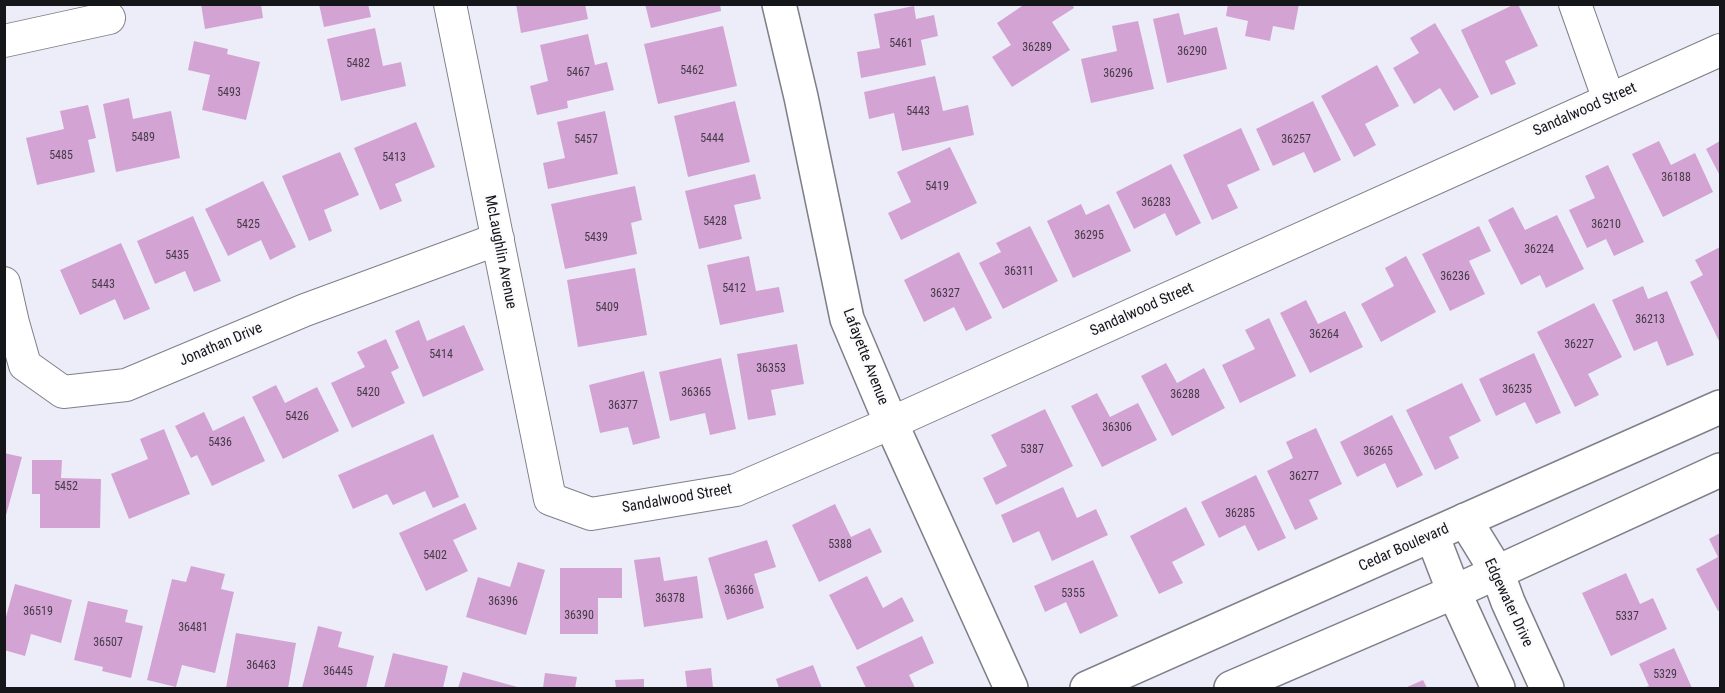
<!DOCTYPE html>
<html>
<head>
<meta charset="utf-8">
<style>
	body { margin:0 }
	#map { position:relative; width:1725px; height:693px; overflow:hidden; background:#ecedf8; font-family:"Roboto Condensed",sans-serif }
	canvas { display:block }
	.frame { position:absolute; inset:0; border:6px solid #151619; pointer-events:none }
</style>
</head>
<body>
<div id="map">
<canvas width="1725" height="693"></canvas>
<div class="frame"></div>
</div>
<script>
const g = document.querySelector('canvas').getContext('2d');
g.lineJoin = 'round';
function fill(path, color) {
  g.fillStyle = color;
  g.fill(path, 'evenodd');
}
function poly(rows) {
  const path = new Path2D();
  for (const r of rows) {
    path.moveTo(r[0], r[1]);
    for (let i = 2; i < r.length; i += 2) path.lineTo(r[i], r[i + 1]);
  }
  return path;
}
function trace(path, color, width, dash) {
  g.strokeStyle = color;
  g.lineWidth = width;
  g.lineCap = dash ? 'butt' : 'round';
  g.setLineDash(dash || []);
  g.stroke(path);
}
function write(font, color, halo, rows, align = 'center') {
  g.font = font + ' "Roboto Condensed",sans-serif';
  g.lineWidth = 5;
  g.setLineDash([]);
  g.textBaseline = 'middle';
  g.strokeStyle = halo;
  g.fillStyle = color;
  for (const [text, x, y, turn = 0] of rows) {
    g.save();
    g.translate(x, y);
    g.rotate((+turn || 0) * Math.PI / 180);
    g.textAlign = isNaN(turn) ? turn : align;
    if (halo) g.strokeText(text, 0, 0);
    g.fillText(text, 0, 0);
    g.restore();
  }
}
const building = poly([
	[201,4,261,4,263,18,205,29],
	[319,4,368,4,371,17,324,27],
	[516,4,585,4,588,19,521,33],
	[645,4,720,4,721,11,651,28],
	[1025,4,1072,4,1074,8,1052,22,1070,50,1012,87,992,57,1011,45,997,23],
	[1228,4,1299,4,1294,30,1273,26,1270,41,1245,36,1248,21,1226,16],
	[1515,4,1518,4,1538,46,1505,61,1516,84,1491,95,1461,30],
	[914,6,916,19,934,15,938,36,921,40,926,65,861,78,857,52,880,48,874,14],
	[1179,13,1184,35,1217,27,1227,69,1167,83,1153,19],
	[1138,21,1154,89,1091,103,1081,59,1117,51,1112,26],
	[1435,23,1479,97,1454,111,1440,88,1414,104,1393,68,1419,53,1410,38],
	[723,26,737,86,658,104,644,44],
	[375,28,383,66,401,62,406,86,341,101,327,39],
	[588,34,595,65,607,62,614,90,567,101,568,108,537,115,530,86,548,81,540,45],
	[194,41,228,49,227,54,260,62,246,120,202,110,210,75,188,70],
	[1377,65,1399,106,1365,124,1376,145,1354,157,1321,96],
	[935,76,943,111,968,105,974,135,902,151,894,113,869,119,864,92],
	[129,98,133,119,171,111,180,158,116,172,103,104],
	[735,101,750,162,688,177,674,116],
	[1313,101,1341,160,1314,173,1304,152,1273,166,1256,129],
	[88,105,96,138,88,140,95,172,37,185,26,138,64,129,60,111],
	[605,111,618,174,548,189,543,163,565,158,557,122],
	[416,122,435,167,395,184,402,201,380,210,354,148],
	[1241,128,1260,170,1227,185,1238,208,1212,220,1183,155],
	[1659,141,1671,165,1695,153,1713,192,1663,217,1632,154],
	[1720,141,1720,176,1706,149],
	[950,147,977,203,901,240,888,213,911,202,897,172],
	[340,152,359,195,324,210,332,231,309,241,282,176],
	[1171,164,1201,223,1176,236,1165,213,1134,229,1116,192],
	[1608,165,1644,242,1614,256,1606,239,1587,248,1569,210,1595,198,1585,176],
	[755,174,761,199,734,205,742,239,699,249,685,191],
	[263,181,296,247,270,260,261,240,228,256,205,209],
	[635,186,642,220,631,223,637,254,565,269,551,204],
	[1081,204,1086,215,1109,204,1131,251,1073,278,1047,221],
	[1513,207,1525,230,1557,215,1584,269,1546,288,1540,275,1521,285,1488,220],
	[193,216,221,281,194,292,185,271,155,284,137,241],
	[1030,226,1058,281,1003,309,979,263,1001,252,996,243],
	[1479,226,1491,251,1469,261,1485,294,1450,311,1422,254],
	[121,243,150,309,124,320,115,299,80,315,60,270],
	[1720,247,1720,343,1690,282,1703,275,1695,260],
	[959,252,992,318,966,331,954,307,924,322,904,280],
	[749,256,756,291,779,287,784,312,720,325,707,265],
	[1406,256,1436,312,1381,342,1361,304,1394,286,1385,268],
	[635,268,647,335,578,347,567,280],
	[1643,286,1648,299,1667,291,1694,355,1667,366,1657,341,1634,351,1612,300],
	[1306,300,1318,324,1345,311,1363,347,1310,373,1280,313],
	[1594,303,1622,357,1588,374,1599,395,1575,407,1537,332],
	[1269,318,1296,376,1240,403,1222,365,1255,349,1245,330],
	[419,320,427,341,464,325,484,370,423,397,395,331],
	[386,339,399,368,391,372,405,403,352,428,331,383,365,367,357,352],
	[797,344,804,384,771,390,776,415,748,420,737,354],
	[1534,353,1561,413,1536,424,1525,402,1496,416,1479,379],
	[721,358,736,429,710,435,705,413,670,421,659,372],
	[1166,363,1177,383,1204,368,1225,408,1172,436,1141,376],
	[644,371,660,438,633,445,628,427,600,433,589,385],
	[1462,383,1481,421,1449,437,1459,458,1435,470,1406,410],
	[276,385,285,403,317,387,339,431,283,459,252,397],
	[1097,393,1110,417,1138,403,1157,440,1102,467,1071,406],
	[1045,409,1073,466,996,505,983,478,1007,466,991,435],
	[204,412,213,431,244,416,265,461,212,486,197,455,191,458,175,426],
	[1392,415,1423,475,1397,488,1385,463,1357,477,1340,442],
	[1316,428,1342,484,1309,500,1318,519,1295,530,1267,471,1293,458,1286,442],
	[164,429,190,494,129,519,111,474,148,459,140,439],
	[433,434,459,497,433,508,425,491,393,505,387,494,353,509,338,475],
	[4,453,22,457,5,519,4,519],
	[32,460,62,460,61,478,101,479,100,528,40,528,40,494,32,494],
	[1256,475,1286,538,1258,551,1245,525,1219,538,1201,502],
	[1063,487,1077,518,1096,509,1108,535,1052,561,1039,531,1013,543,1001,515],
	[465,503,477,529,453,540,468,571,426,591,399,533],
	[835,504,851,537,870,528,882,552,819,582,792,525],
	[1186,507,1205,545,1172,562,1183,583,1159,594,1130,536],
	[1720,533,1720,610,1718,611,1696,569,1718,557,1709,539],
	[767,540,776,567,754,574,764,608,727,620,708,558],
	[660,557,664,581,697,576,703,618,644,627,634,560],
	[1093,560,1118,616,1080,634,1066,602,1045,612,1034,586],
	[518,562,545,570,526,635,466,617,478,577,510,587],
	[191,566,225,574,221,589,234,592,215,673,182,665,176,687,147,680,172,579,186,582],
	[560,568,622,568,622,598,598,598,598,634,560,634],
	[1626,573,1640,604,1653,598,1667,629,1611,656,1582,593],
	[867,576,883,608,902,597,914,621,857,650,829,595],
	[15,584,72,600,61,643,31,634,25,656,4,650,4,624],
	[88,601,128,610,125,622,143,626,131,678,102,671,103,667,74,660],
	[318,626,342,632,338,647,374,656,366,688,302,688],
	[236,633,296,643,288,688,226,688],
	[922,636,934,663,909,675,915,688,866,688,856,667],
	[1674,648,1692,688,1643,688,1649,686,1639,664],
	[393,653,448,666,443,688,384,688],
	[813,665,822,688,779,688,776,679],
	[711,668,713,688,687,688,685,671],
	[463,672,521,688,458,688],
	[545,673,577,677,575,688,543,688],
	[644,679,644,688,616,688,615,680],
	[1423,680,1427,688,1405,688]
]);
const minor = poly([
	[450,4,550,499,591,514,736,490,891,423,1720,50],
	[1575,4,1609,100],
	[4,41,109,18],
	[4,283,13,323,25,365,63,392,126,385,305,310,498,239]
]);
const tertiary = poly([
	[779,4,801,97,847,319,891,423,1011,688],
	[1465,520,1497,572,1508,602,1547,688],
	[1432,535,1454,592,1498,688]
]);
const secondary = poly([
	[1087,688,1720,407],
	[1231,688,1454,592,1720,470]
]);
const numberNames = [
	["5461",901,44],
	["36289",1037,48],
	["36290",1192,52],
	["5482",358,64],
	["5462",692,71],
	["5467",578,73],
	["36296",1118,74],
	["5493",229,93],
	["5443",918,112],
	["5489",143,138],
	["5444",712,139],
	["5457",586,140],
	["36257",1296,140],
	["5485",61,156],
	["5413",394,158],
	["36188",1676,178],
	["5419",937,187],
	["36283",1156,203],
	["5428",715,222],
	["5425",248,225],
	["36210",1606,225],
	["36295",1089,236],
	["5439",596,238],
	["36224",1539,250],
	["5435",177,256],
	["36311",1019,272],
	["36236",1455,277],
	["5443",103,285],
	["5412",734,289],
	["36327",945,294],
	["5409",607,308],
	["36213",1650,320],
	["36264",1324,335],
	["36227",1579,345],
	["5414",441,355],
	["36353",771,369],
	["36235",1517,390],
	["5420",368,393],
	["36365",696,393],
	["36288",1185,395],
	["36377",623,406],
	["5426",297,417],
	["36306",1117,428],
	["5436",220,443],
	["5387",1032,450],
	["36265",1378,452],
	["36277",1304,477],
	["5452",66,487],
	["36285",1240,514],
	["5388",840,545],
	["5402",435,556],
	["36366",739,591],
	["5355",1073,594],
	["36378",670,599],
	["36396",503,602],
	["36519",38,612],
	["36390",579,616],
	["5337",1627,617],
	["36481",193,628],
	["36507",108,643],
	["36463",261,666],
	["36445",338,672],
	["5329",1665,675]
];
const streetNames = [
	["Sandalwood Street",1585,110,-24],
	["McLaughlin Avenue",500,252,79],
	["Sandalwood Street",1142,310,-24],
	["Jonathan Drive",221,345,-23],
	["Lafayette Avenue",865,357,69],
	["Sandalwood Street",677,499,-10],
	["Cedar Boulevard",1404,548,-24],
	["Edgewater Drive",1508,603,65]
];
fill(building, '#d3a4d3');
trace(minor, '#7e7f88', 34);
trace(tertiary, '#7e7f88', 36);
trace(secondary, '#7e7f88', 36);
trace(minor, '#fff', 32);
trace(tertiary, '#fff', 33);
trace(secondary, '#fff', 33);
write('12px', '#443a48', null, numberNames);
write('15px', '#151619', '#fbfbfd', streetNames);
</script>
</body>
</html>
